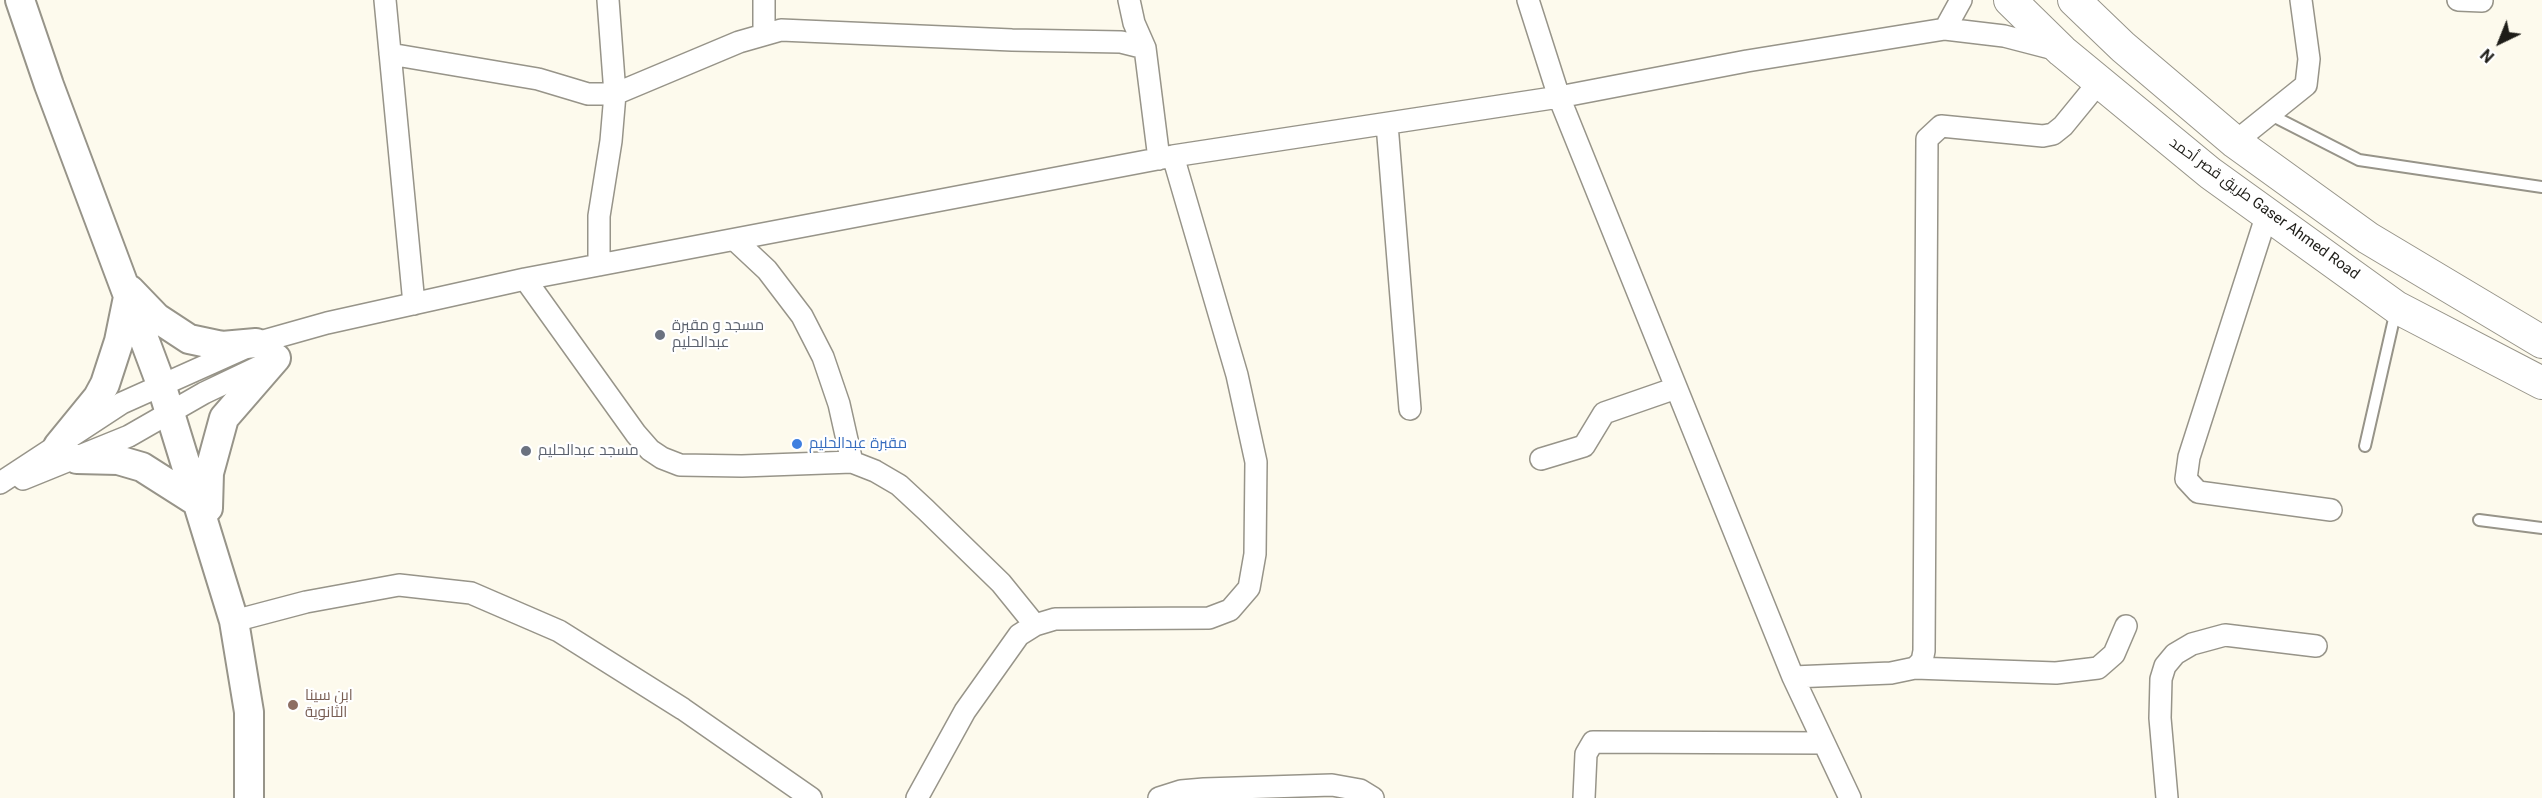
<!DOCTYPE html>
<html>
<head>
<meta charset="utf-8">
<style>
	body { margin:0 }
	#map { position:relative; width:2542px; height:798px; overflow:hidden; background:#fdfaed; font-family:Roboto,sans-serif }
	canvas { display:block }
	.north { position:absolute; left:2470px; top:12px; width:60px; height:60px; -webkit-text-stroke:4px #fff; paint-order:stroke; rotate:223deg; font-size:16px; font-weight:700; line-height:24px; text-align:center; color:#1e1d18 }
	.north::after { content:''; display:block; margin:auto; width:21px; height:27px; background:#1e1d18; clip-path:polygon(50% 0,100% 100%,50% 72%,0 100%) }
</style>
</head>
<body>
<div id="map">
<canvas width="2542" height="798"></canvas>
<div class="north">N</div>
</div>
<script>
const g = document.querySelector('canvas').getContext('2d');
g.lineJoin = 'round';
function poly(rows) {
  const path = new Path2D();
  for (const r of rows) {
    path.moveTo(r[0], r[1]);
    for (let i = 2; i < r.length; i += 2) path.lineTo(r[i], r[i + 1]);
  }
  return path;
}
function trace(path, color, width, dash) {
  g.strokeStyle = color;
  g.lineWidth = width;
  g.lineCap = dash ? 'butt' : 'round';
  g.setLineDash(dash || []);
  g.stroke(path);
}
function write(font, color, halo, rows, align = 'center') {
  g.font = font + ' Roboto,Cairo,sans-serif';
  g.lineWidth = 4.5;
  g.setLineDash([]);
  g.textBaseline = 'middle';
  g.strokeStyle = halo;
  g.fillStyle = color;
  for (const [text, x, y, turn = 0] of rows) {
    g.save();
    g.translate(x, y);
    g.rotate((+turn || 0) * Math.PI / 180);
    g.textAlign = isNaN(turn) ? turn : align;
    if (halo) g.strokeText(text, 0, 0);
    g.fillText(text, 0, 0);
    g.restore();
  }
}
const lane = poly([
	[2269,114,2359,160,2542,187],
	[2365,446,2396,310],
	[2479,520,2542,528]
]);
const street = poly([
	[385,0,414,304],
	[764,0,764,32],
	[1129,0,1134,23,1145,48,1159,159],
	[1528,0,1559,97,1793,677,1850,798],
	[2458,0,2482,1],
	[1945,29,1961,0],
	[390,54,538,79,588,94,615,94,739,42,781,30,1012,40,1121,42,1145,48],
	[1387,124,1410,409],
	[2235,142,2306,85,2309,59,2301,0],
	[2267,214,2189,457,2186,479,2198,492,2331,510],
	[736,241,767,270,802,316,823,357,839,404,852,462],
	[599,265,599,216,611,141,615,94,608,0],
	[525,279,636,434,650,450,662,458,680,465,742,466,852,462,875,471,899,485,926,510,1001,583,1035,625],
	[1541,459,1584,446,1604,413,1676,388],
	[23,479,129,436,204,393,265,364],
	[0,483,122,403,256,343,327,323,525,279,1173,156,1559,97,1747,61,1945,29,2004,36,2058,50],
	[234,621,306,602,399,585,471,593,559,631,683,709,811,798],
	[1915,668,1922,661,1924,651,1927,139,1941,126,2043,136,2053,134,2063,126,2099,82],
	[1793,677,1891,673,1915,668,2056,673,2098,668,2114,654,2126,626],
	[917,798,965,711,1019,635,1035,625,1055,619,1209,618,1230,610,1249,588,1255,554,1256,462,1237,375,1173,156],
	[1159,798,1181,791,1204,789,1332,785,1360,790,1373,798],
	[1584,798,1586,754,1593,742,1824,743],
	[2167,798,2160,718,2161,679,2165,666,2175,654,2192,644,2225,635,2316,646]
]);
const secondary = poly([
	[20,0,49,85,161,384,234,621,249,712,249,798],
	[130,290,157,318,189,339,222,346,256,343],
	[58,446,98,397,105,384,119,341,128,297],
	[77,459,118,460,142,467,197,502],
	[208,508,209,473,224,418,276,358]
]);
const primary = poly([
	[2010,0,2062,51,2210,173,2396,307,2542,383],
	[2074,0,2123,47,2235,142,2368,238,2542,342]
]);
const markers = [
	[660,335,6,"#6b7280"],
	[797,444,6,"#3f7fe0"],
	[526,451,6,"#6b7280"],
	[293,705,6,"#8d6e63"]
];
const streetNames = [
	["طريق قصر أحمد Gaser Ahmed Road",2264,209,36]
];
const worshipNames = [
	["مسجد و مقبرة",672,326],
	["عبدالحليم",672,343],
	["مسجد عبدالحليم",538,451]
];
const shopNames = [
	["مقبرة عبدالحليم",809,444]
];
const educationNames = [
	["ابن سينا",305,696],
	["الثانوية",305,713]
];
trace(lane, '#979489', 14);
trace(street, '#979489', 24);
trace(secondary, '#979489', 32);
trace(primary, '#979489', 34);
trace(lane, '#fff', 10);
trace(street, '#fff', 21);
trace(secondary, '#fff', 28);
trace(primary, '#fff', 32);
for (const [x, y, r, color] of markers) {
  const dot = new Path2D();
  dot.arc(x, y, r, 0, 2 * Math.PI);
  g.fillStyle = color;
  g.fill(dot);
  trace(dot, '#fff', 2);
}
write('15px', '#1e1d18', '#fff', streetNames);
write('15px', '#5b616d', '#fff', worshipNames, 'left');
write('15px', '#366cbe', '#fff', shopNames, 'left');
write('15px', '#785e54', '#fff', educationNames, 'left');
</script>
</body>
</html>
